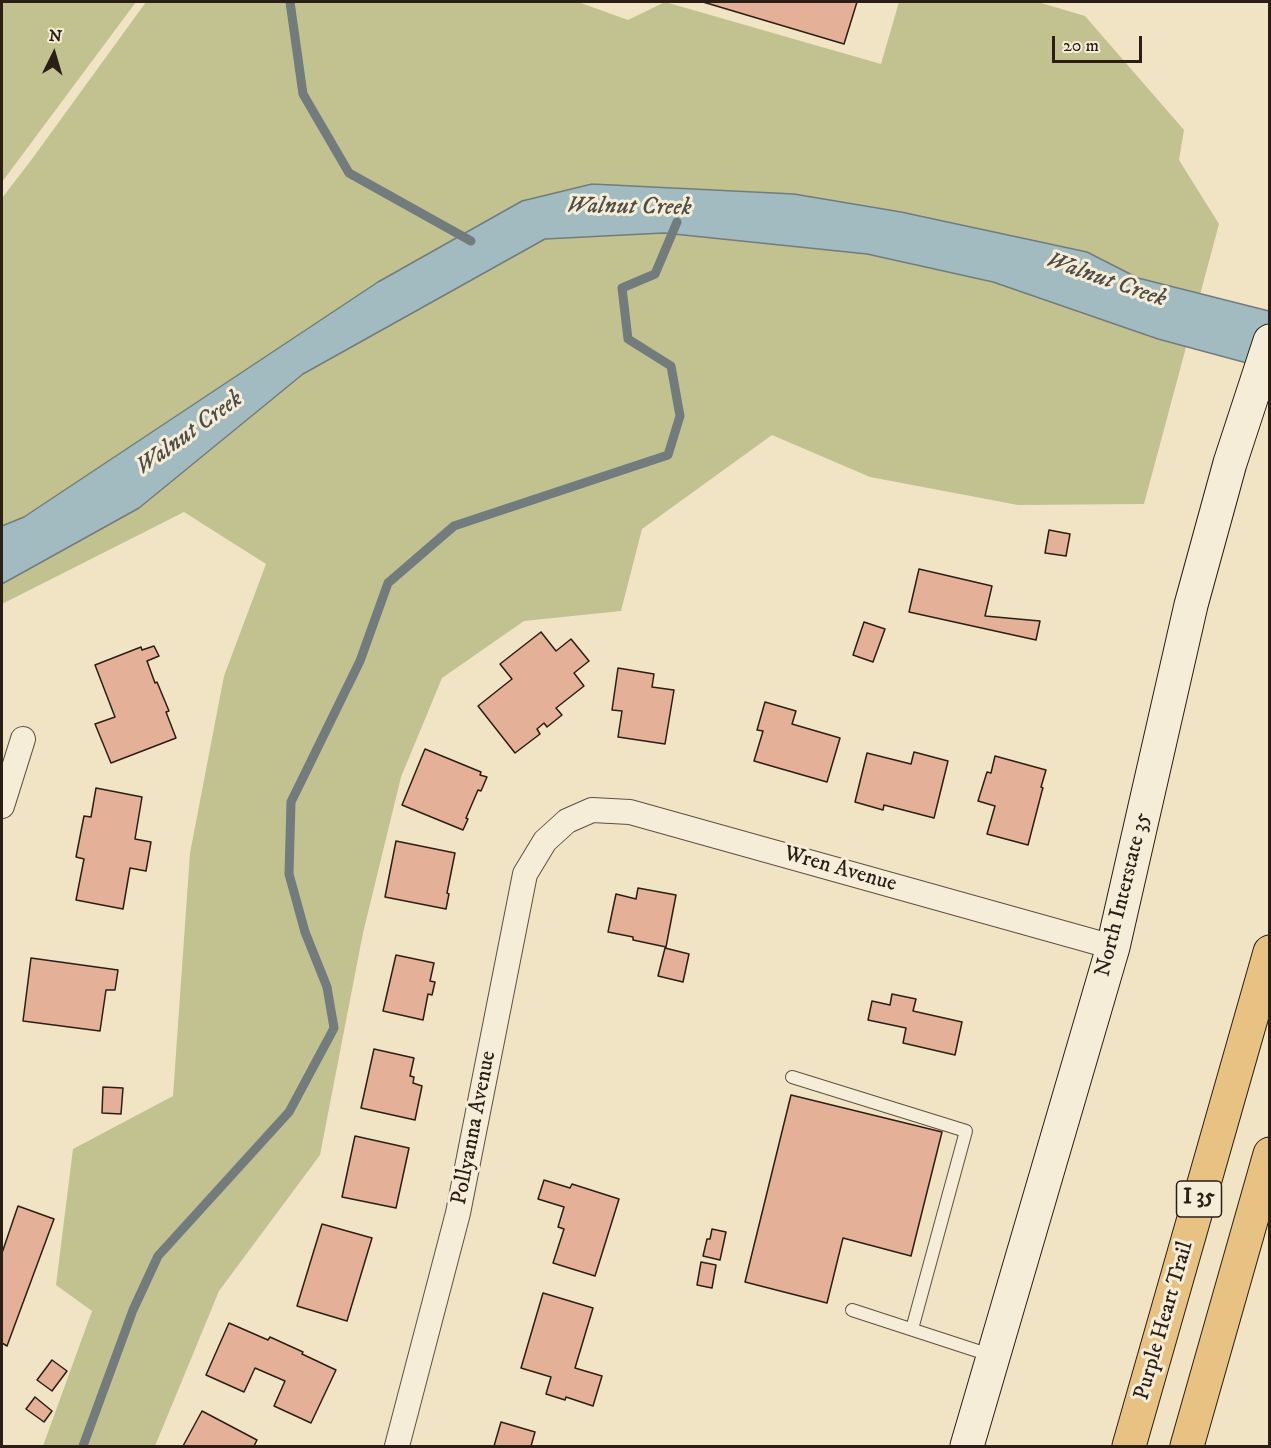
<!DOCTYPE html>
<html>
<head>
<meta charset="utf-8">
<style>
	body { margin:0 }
	#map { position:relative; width:1271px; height:1448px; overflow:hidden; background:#f1e4c4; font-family:"IM FELL DW Pica",serif }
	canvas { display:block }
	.frame { position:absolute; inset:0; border:3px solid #2b1e15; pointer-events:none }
	.north { position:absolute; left:24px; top:24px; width:60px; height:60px; -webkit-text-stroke:4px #f6edd9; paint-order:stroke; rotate:5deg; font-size:16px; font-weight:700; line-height:24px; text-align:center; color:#2b1e15 }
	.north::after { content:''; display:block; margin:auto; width:21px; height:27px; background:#2b1e15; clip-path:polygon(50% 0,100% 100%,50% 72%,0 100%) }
	.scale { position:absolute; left:1052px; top:36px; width:90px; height:27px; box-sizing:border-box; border:3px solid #2b1e15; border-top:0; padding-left:8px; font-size:18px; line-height:21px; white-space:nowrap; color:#2b1e15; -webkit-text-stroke:4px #f6edd9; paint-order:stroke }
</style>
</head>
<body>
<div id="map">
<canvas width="1271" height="1448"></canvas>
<div class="frame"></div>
<div class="north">N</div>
<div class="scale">20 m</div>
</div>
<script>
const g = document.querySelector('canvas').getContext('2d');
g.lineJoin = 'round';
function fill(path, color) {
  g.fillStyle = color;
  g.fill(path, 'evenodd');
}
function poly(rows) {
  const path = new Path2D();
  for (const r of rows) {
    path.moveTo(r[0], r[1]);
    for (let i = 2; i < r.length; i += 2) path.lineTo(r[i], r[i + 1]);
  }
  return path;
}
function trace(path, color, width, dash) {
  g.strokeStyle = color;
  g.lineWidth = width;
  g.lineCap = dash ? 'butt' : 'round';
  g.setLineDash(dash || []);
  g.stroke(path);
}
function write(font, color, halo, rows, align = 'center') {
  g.font = font + ' "IM FELL DW Pica",serif';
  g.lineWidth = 6;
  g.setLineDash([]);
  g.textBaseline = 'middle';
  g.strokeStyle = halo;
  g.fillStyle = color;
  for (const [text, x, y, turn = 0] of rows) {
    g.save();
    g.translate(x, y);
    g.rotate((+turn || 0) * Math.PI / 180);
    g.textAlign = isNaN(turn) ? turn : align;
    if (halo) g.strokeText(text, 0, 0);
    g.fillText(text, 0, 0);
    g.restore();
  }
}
const green = poly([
	[2,2,136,2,2,182],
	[146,2,578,2,628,20,665,2,881,64,899,2,1038,2,1085,16,1184,130,1179,160,1219,224,1144,504,1018,505,870,477,772,435,642,529,621,611,524,621,442,678,401,777,363,933,320,1155,219,1291,155,1446,43,1446,92,1311,56,1285,73,1149,173,1096,190,853,224,676,266,564,184,512,2,604,2,198,32,159]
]);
const water = poly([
	[592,184,794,194,901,212,1087,252,1138,278,1269,311,1269,369,1158,339,993,282,867,254,664,233,545,239,303,374,139,508,2,584,2,526,24,517,378,282,522,201,592,184]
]);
const stream = poly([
	[290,2,303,94,349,173,471,241],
	[83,1446,133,1310,158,1256,289,1112,334,1028,327,987,305,932,289,874,291,802,360,661,388,583,454,526,668,455,680,416,671,366,628,339,622,288,655,274,677,222]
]);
const building = poly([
	[703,2,857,2,844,44,703,2],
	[1049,530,1070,534,1066,556,1045,553,1049,530],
	[919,569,992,586,985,616,1040,621,1036,640,909,612,919,569],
	[864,622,885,629,873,662,853,655,864,622],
	[541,632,556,651,571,639,589,661,574,673,584,686,556,708,562,715,547,727,544,723,537,729,540,734,515,753,478,706,512,679,500,664,541,632],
	[154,646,159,656,147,661,155,683,157,682,169,711,166,712,176,738,111,763,95,724,115,717,95,665,141,647,142,650,154,646],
	[618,668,654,674,652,687,674,690,665,744,618,737,622,711,612,710,618,668],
	[765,702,796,711,792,724,840,738,827,782,754,761,763,731,757,730,765,702],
	[425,749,481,772,480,775,487,777,481,791,478,790,466,818,468,819,463,830,402,805,425,749],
	[914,752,948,761,934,818,884,805,883,810,855,802,867,753,911,764,914,752],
	[995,756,1046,770,1041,787,1043,788,1042,791,1028,845,987,834,995,806,978,801,987,772,991,773,995,756],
	[96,788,142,797,135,839,151,842,146,871,130,868,123,909,76,900,84,859,76,857,84,816,91,817,96,788],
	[396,841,455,853,447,893,449,894,446,909,385,897,396,841],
	[638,888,676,895,666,947,633,940,633,937,608,932,616,894,636,899,638,888],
	[665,948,689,954,683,982,658,976,665,948],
	[396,955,434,963,430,981,435,982,432,995,428,994,423,1020,383,1011,396,955],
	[31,958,118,970,115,990,106,990,100,1031,23,1021,31,958],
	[892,994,916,999,913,1011,962,1022,955,1055,903,1043,906,1028,868,1020,872,1001,890,1005,892,994],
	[374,1049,414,1058,410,1076,414,1077,413,1083,422,1086,415,1120,361,1108,374,1049],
	[103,1087,123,1088,121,1114,102,1113,103,1087],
	[791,1095,942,1132,911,1256,843,1238,827,1303,745,1282,791,1095],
	[355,1136,409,1148,396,1208,342,1197,355,1136],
	[544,1180,570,1188,572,1184,619,1199,595,1276,553,1263,564,1229,558,1227,564,1207,538,1199,544,1180],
	[18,1206,54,1219,7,1346,2,1343,2,1253,18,1206],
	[322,1224,372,1238,347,1321,297,1306,322,1224],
	[712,1229,726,1232,720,1260,703,1256,707,1239,710,1239,712,1229],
	[701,1262,716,1265,712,1288,697,1285,701,1262],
	[543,1293,593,1308,575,1368,602,1376,593,1406,566,1397,565,1400,546,1394,551,1377,521,1368,543,1293],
	[229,1323,268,1340,270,1337,303,1352,302,1354,336,1370,311,1423,274,1406,285,1381,255,1368,244,1392,206,1375,229,1323],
	[52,1360,67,1371,52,1391,37,1380,52,1360],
	[35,1397,52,1411,44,1422,26,1409,35,1397],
	[202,1411,257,1440,254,1446,183,1446,202,1411],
	[501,1422,535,1432,531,1446,494,1446,501,1422]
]);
const service = poly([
	[792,1077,966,1131,912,1329],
	[852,1310,993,1356]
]);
const minor = poly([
	[2,806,23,739],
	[397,1446,458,1213,525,874,545,841,567,821,592,810,630,812,1113,947]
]);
const secondary = poly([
	[967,1446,1113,947,1191,605,1230,463,1270,341]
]);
const motorway = poly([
	[1129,1446,1270,952],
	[1187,1446,1270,1154]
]);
const shields = [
	[1199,1199,45]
];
const shieldNames = [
	["I 35",1199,1199]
];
const streetNames = [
	["Wren Avenue",840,870,16],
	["North Interstate 35",1124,895,-76],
	["Pollyanna Avenue",475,1128,-79],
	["Purple Heart Trail",1165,1321,-74]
];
const waterNames = [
	["Walnut Creek",629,208,1],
	["Walnut Creek",1106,281,19],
	["Walnut Creek",190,434,-36]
];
fill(green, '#c1c28f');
fill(water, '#a1bbc0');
trace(water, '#727c7c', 1.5);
trace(stream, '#727c7c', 9);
fill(building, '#e4b098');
trace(building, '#2b1e15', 1.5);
trace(service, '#5c5041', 14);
trace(minor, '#5c5041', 26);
trace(secondary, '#2b1e15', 35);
trace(motorway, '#2b1e15', 35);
trace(service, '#f6edd9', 12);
trace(minor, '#f6edd9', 24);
trace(secondary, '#f6edd9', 33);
trace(motorway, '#e8c282', 33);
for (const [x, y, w] of shields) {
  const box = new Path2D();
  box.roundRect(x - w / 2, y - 18, w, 36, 4.5);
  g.fillStyle = '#f6edd9';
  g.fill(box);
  trace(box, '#2b1e15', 1.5);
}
write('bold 21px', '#2b1e15', null, shieldNames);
write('22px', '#2b1e15', '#f6edd9', streetNames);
write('italic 24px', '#4e4d48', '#f6edd9', waterNames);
</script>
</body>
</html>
